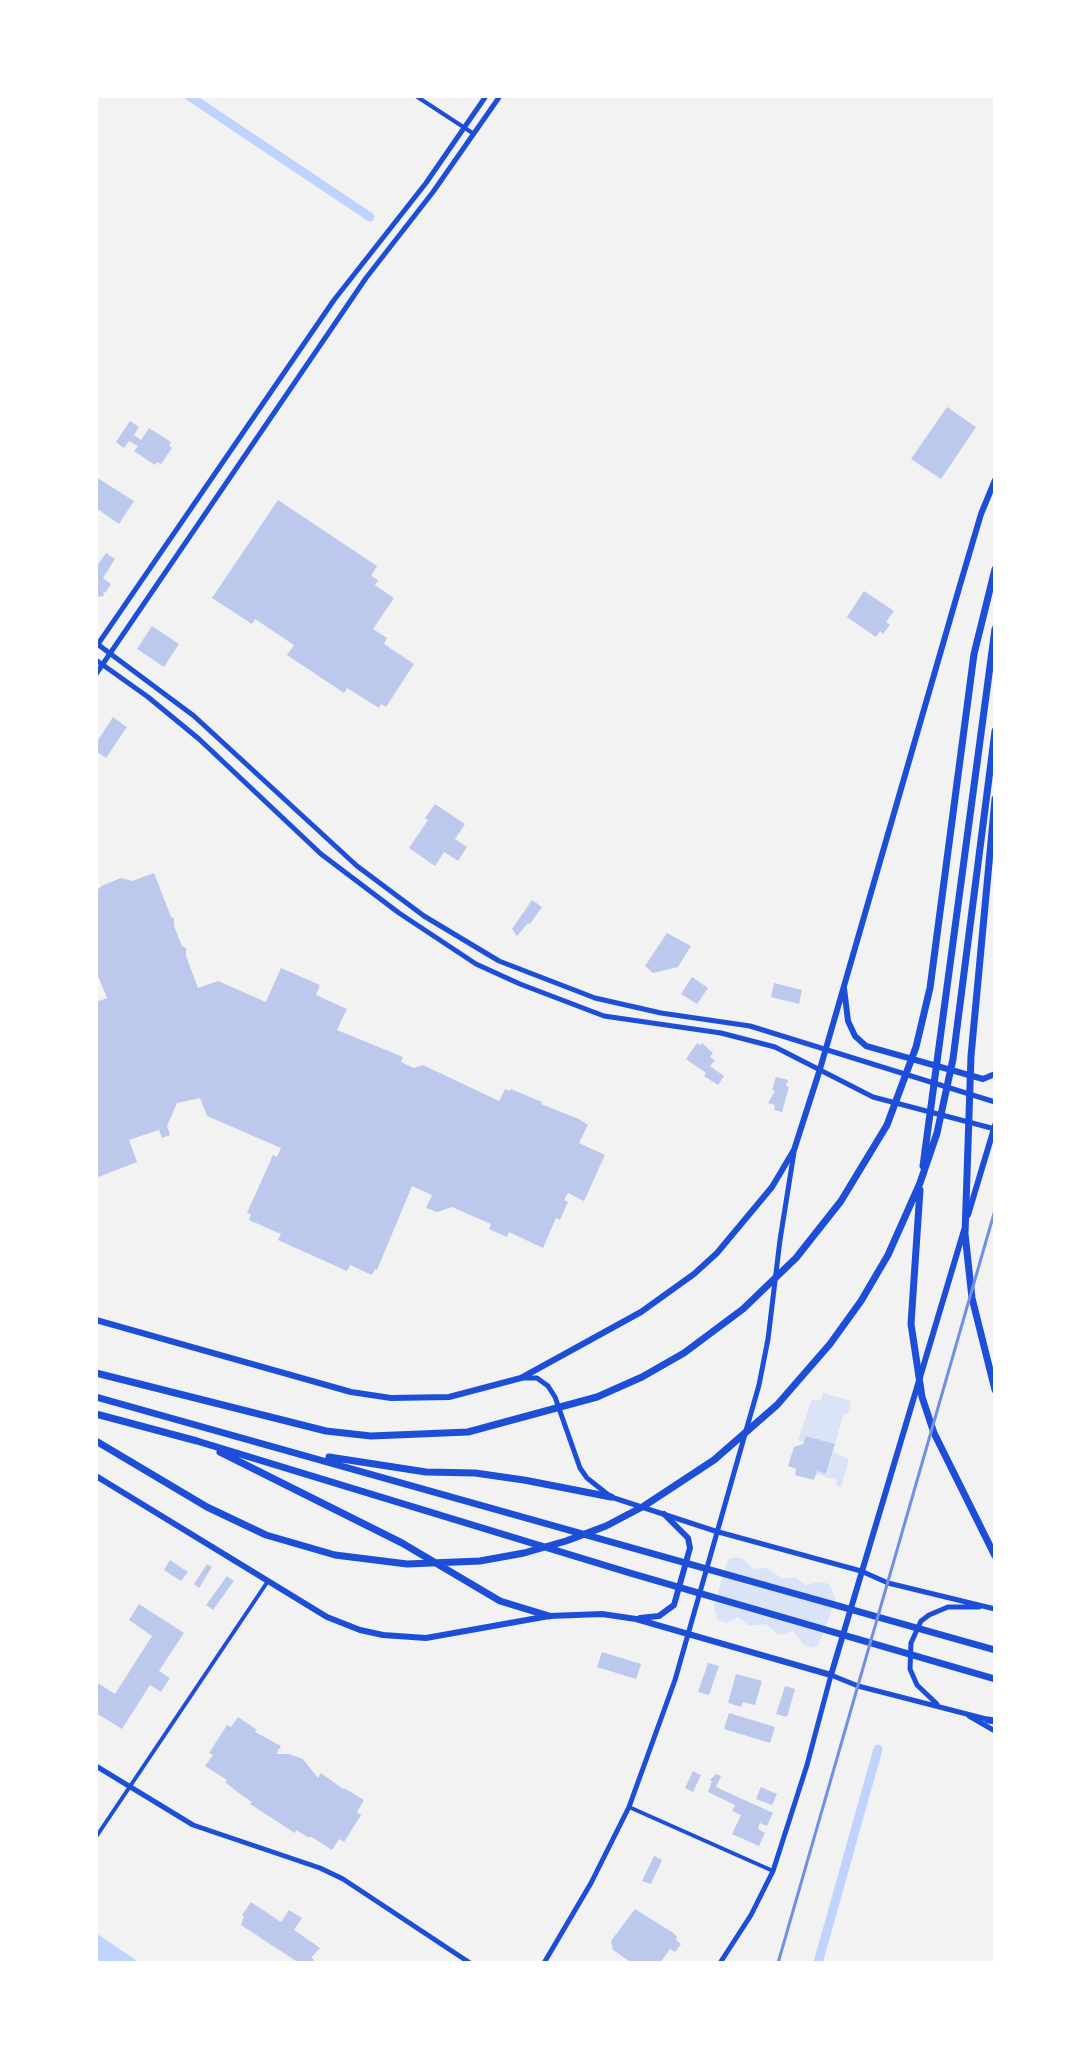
<!DOCTYPE html>
<html>
<head>
<meta charset="utf-8">
<style>
	body { margin:0 }
	#map { position:relative; width:1091px; height:2059px; overflow:hidden; background:#f2f2f2; font-family:"Open Sans",sans-serif }
	canvas { display:block }
	.frame { position:absolute; inset:0; border:98px solid #fff; pointer-events:none }
</style>
</head>
<body>
<div id="map">
<canvas width="1091" height="2059"></canvas>
<div class="frame"></div>
</div>
<script>
const g = document.querySelector('canvas').getContext('2d');
g.lineJoin = 'round';
function fill(path, color) {
  g.fillStyle = color;
  g.fill(path, 'evenodd');
}
function poly(rows) {
  const path = new Path2D();
  for (const r of rows) {
    path.moveTo(r[0], r[1]);
    for (let i = 2; i < r.length; i += 2) path.lineTo(r[i], r[i + 1]);
  }
  return path;
}
function trace(path, color, width, dash) {
  g.strokeStyle = color;
  g.lineWidth = width;
  g.lineCap = dash ? 'butt' : 'round';
  g.setLineDash(dash || []);
  g.stroke(path);
}
const green = poly([
	[823,1393,851,1401,848,1414,844,1413,835,1444,806,1436,804,1442,798,1440,812,1399,821,1401],
	[833,1452,849,1459,841,1488,836,1486,837,1480,816,1474,817,1471,827,1474],
	[736,1557,743,1559,754,1569,767,1568,783,1579,795,1577,805,1585,820,1582,829,1584,836,1599,818,1646,811,1648,803,1644,793,1631,778,1635,766,1624,749,1626,738,1617,726,1623,717,1620,714,1607,726,1565,729,1559]
]);
const water = poly([
	[96,1934,96,1933,140,1963,102,1963,96,1959]
]);
const canal = poly([
	[189,96,370,217],
	[818,1963,878,1749]
]);
const building = poly([
	[947,407,976,427,941,479,911,459],
	[130,421,139,427,134,435,141,440,149,428,171,442,169,446,172,448,161,464,157,462,155,465,134,451,138,446,129,441,124,448,116,442],
	[96,477,134,501,119,524,96,508],
	[278,500,377,566,371,576,378,580,375,585,394,598,373,629,387,638,384,644,414,664,386,707,381,704,379,708,347,688,344,693,287,655,294,645,255,619,252,624,212,598],
	[106,553,115,559,103,578,111,584,105,593,103,591,104,596,97,597,96,567],
	[864,591,894,611,886,622,890,625,883,634,880,631,876,637,847,617],
	[152,626,179,644,164,667,137,649],
	[113,717,127,727,106,758,96,751,96,743],
	[435,804,465,824,455,839,467,847,458,861,444,852,435,866,409,848,428,820,425,818],
	[154,873,171,917,174,918,174,926,182,946,186,948,186,956,198,988,218,981,266,1002,281,968,320,985,316,995,347,1009,337,1030,403,1057,401,1062,414,1068,423,1065,499,1101,505,1089,510,1091,511,1089,542,1102,541,1104,579,1119,588,1125,579,1143,605,1155,584,1201,568,1193,564,1200,568,1202,560,1220,556,1218,543,1248,509,1232,507,1237,489,1229,491,1224,452,1207,437,1212,426,1208,432,1195,412,1186,377,1270,375,1269,372,1275,350,1265,347,1271,278,1240,281,1234,249,1220,251,1214,247,1213,273,1155,277,1157,281,1148,207,1116,200,1098,177,1103,167,1126,170,1135,162,1138,159,1130,129,1140,137,1162,96,1178,96,1002,107,998,96,971,96,892,101,886,121,878,132,881],
	[532,900,542,907,530,924,528,923,517,936,512,929],
	[667,933,691,946,678,967,653,973,645,966],
	[692,977,708,988,697,1004,681,994],
	[774,983,802,990,799,1004,771,997],
	[697,1043,700,1045,702,1043,713,1053,710,1057,715,1060,710,1066,724,1076,718,1085,704,1076,706,1073,686,1059],
	[776,1077,788,1080,786,1086,789,1087,782,1112,774,1110,775,1105,768,1103,775,1091,772,1090],
	[806,1436,835,1444,826,1474,817,1471,814,1480,795,1475,796,1469,788,1466,794,1447,803,1444],
	[170,1560,188,1572,181,1581,164,1570],
	[207,1564,212,1567,199,1588,194,1584],
	[227,1576,234,1581,213,1610,206,1605],
	[139,1604,184,1633,159,1671,170,1678,161,1692,150,1685,122,1729,96,1713,96,1682,115,1694,152,1636,129,1620],
	[602,1652,641,1664,636,1679,597,1667],
	[708,1663,719,1666,709,1695,698,1692],
	[736,1674,762,1681,755,1705,743,1702,741,1707,728,1703],
	[785,1686,795,1689,787,1717,776,1714],
	[729,1713,775,1727,770,1743,724,1729],
	[238,1717,257,1730,255,1732,281,1746,276,1754,289,1754,303,1759,318,1778,321,1773,343,1789,344,1788,364,1800,357,1812,361,1815,344,1842,339,1839,332,1850,310,1836,309,1838,296,1830,295,1833,250,1804,252,1802,236,1791,225,1782,227,1780,205,1766,213,1755,209,1753,227,1725,231,1727],
	[693,1771,701,1775,693,1792,685,1788],
	[716,1774,721,1776,716,1787,773,1813,767,1826,760,1823,758,1829,765,1833,759,1846,732,1834,741,1815,732,1811,735,1805,708,1792,712,1781,710,1780],
	[761,1787,777,1794,772,1805,756,1799],
	[654,1856,662,1860,651,1884,642,1881],
	[251,1902,281,1922,289,1910,302,1918,294,1930,320,1948,311,1958,314,1959,312,1963,299,1963,241,1925,244,1917,242,1915],
	[635,1909,675,1934,677,1937,676,1940,681,1944,675,1952,670,1949,660,1963,632,1963,613,1950,611,1941]
]);
const minor = poly([
	[416,96,474,134],
	[629,1807,773,1871],
	[96,1837,268,1581]
]);
const tertiary = poly([
	[96,647,334,300,426,183,486,96],
	[96,674,366,278,433,192,500,96],
	[969,1716,995,1731],
	[96,1766,193,1825,320,1868,343,1879,470,1963]
]);
const secondary = poly([
	[96,643,194,716,357,866,424,916,499,961,595,998,661,1013,750,1026,995,1102],
	[96,660,148,697,199,739,321,854,399,913,476,964,520,984,604,1016,721,1033,775,1047,873,1097,995,1129],
	[522,1378,537,1378,548,1386,555,1397,580,1468,587,1478,611,1497,715,1531,861,1571,888,1583,995,1609],
	[937,1704,917,1685,910,1669,911,1643,921,1621,929,1615,948,1607,979,1607],
	[544,1963,591,1883,629,1807,675,1680,759,1385,768,1339,780,1240,794,1152],
	[720,1963,751,1915,773,1871,807,1765,831,1675,858,1686,990,1720]
]);
const primary = poly([
	[844,988,848,1021,855,1036,866,1046,983,1079,995,1074],
	[968,1215,995,1125],
	[96,1320,351,1392,391,1398,449,1397,521,1378,641,1312,694,1274,717,1253,772,1187,794,1150,820,1069,960,585,981,514,995,480],
	[96,1476,327,1617,360,1630,383,1635,426,1638,549,1616,602,1614,636,1619,831,1675,964,1230],
	[640,1618,659,1616,674,1605,690,1548,688,1538,664,1514]
]);
const motorway = poly([
	[995,799,971,1056,965,1234,972,1298,995,1390],
	[923,1166,995,629],
	[920,1190,911,1324,922,1397,934,1433,995,1556],
	[96,1373,326,1431,371,1436,468,1432,597,1397,642,1377,684,1353,743,1309,796,1258,841,1201,887,1125,916,1047,930,988,974,654,995,569],
	[96,1397,995,1650],
	[96,1414,197,1441,630,1573,995,1679],
	[96,1441,207,1507,266,1535,335,1555,407,1564,480,1561,524,1553,566,1541,606,1526,644,1506,714,1460,777,1405,830,1344,861,1301,888,1255,920,1183,937,1133,953,1059,995,731],
	[220,1452,402,1543,500,1601,549,1616],
	[329,1457,426,1472,475,1473,524,1480,611,1497],
	[988,1720,995,1721]
]);
const rail = poly([
	[778,1963,995,1210]
]);
fill(green, '#dbe4f7');
fill(water, '#bfd3fe');
trace(canal, '#bfd3fe', 9);
fill(building, '#bdc9ec');
trace(minor, '#1d4ed8', 4);
trace(tertiary, '#1d4ed8', 5);
trace(secondary, '#1d4ed8', 5);
trace(primary, '#1d4ed8', 6);
trace(motorway, '#1d4ed8', 7);
trace(rail, '#7290e2', 3);
</script>
</body>
</html>
